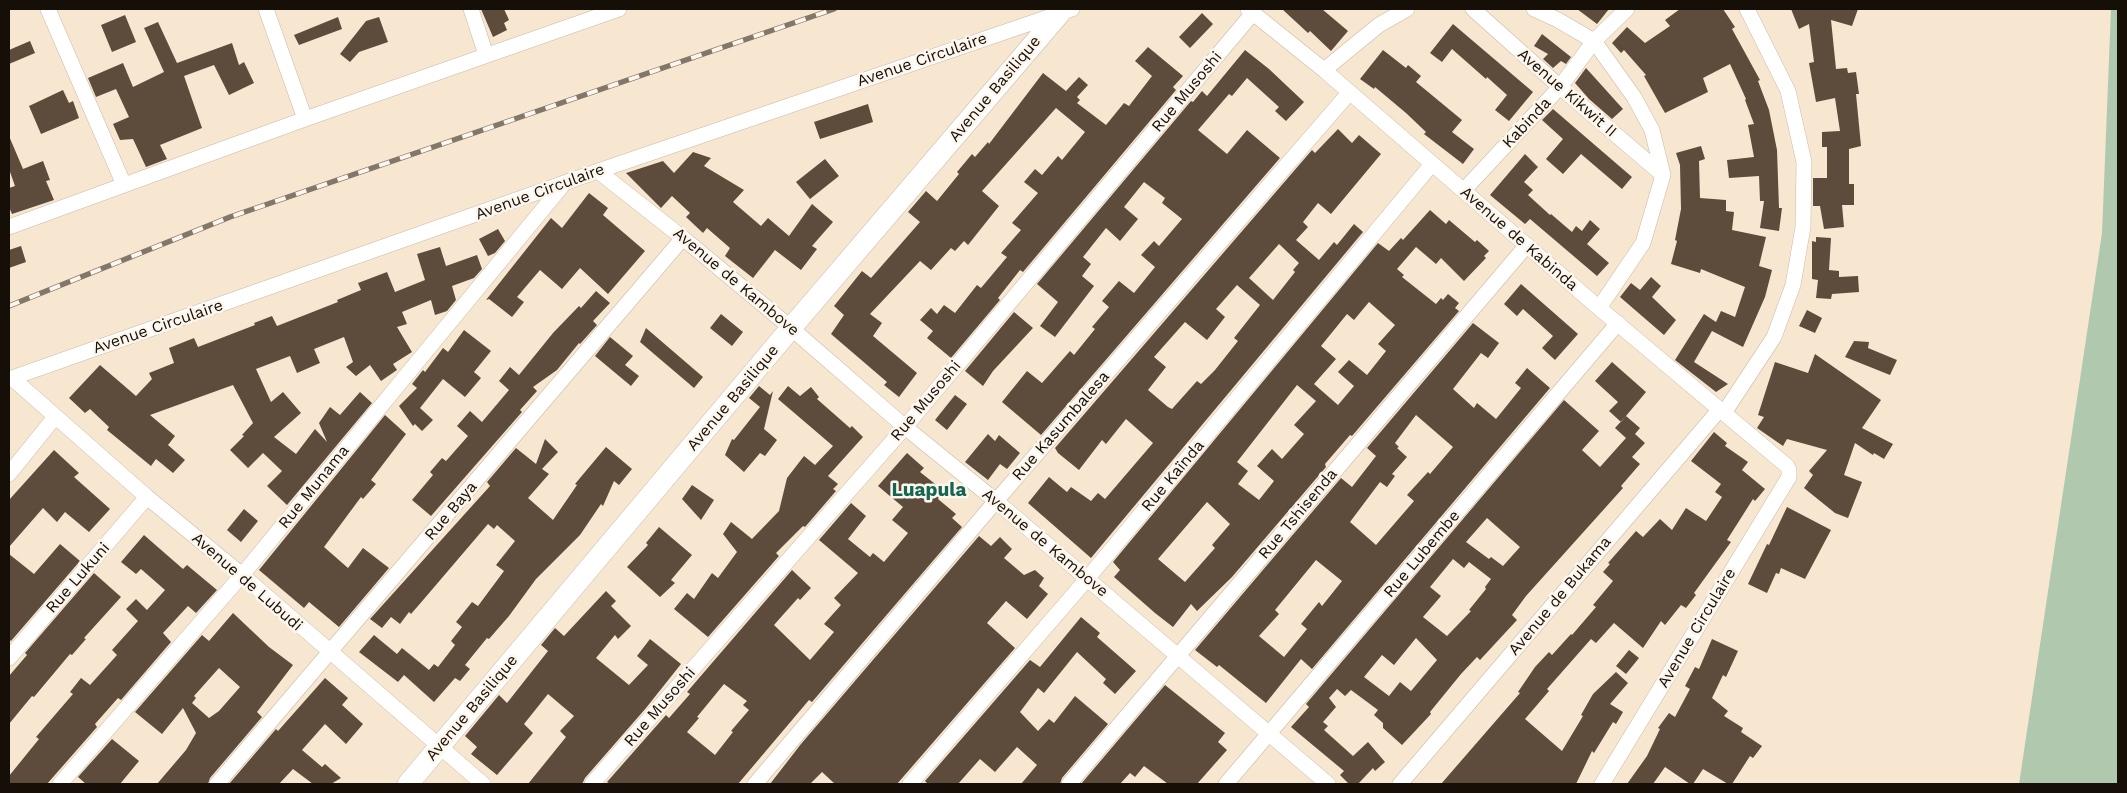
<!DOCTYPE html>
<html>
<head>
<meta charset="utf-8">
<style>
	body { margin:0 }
	#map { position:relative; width:2127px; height:793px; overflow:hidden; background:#f7e7d1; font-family:"Work Sans",sans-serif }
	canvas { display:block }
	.frame { position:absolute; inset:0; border:10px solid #150f08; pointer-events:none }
</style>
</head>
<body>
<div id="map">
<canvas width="2127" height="793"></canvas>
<div class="frame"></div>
</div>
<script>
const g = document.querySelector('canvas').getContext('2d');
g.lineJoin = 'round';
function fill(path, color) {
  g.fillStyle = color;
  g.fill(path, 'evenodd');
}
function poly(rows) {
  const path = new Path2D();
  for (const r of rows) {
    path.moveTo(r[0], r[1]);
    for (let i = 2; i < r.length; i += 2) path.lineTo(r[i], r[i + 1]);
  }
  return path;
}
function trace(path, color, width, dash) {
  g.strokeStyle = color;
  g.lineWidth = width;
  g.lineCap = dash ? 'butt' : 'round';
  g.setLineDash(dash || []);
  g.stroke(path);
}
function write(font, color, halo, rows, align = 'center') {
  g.font = font + ' "Work Sans",sans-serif';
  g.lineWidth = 5;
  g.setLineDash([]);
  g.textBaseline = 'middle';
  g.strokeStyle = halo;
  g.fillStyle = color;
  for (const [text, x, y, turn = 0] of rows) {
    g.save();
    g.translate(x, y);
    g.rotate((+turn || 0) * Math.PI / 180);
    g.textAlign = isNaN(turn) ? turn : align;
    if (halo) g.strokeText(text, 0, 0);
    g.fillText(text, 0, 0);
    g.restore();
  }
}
const green = poly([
	[2111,9,2118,9,2118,784,2019,784,2102,233]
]);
const building = poly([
	[481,9,504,9,509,20,504,23,507,30,493,37],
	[1282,9,1322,9,1348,31,1331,51,1310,31,1308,33],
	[1577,9,1609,9,1597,24],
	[1680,9,1723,9,1735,27,1732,29,1760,80,1758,81,1769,110,1777,150,1779,208,1782,208,1779,231,1760,228,1764,201,1760,201,1759,176,1729,178,1727,160,1754,157,1748,125,1754,124,1745,100,1746,99,1730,64,1703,78,1708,92,1665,113,1644,76,1646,75,1624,50,1621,53,1612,43,1627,27,1645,43,1670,26,1665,20],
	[1791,9,1858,9,1852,26,1831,20,1836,69,1847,68,1848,73,1856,72,1859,94,1856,94,1861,146,1849,149,1849,184,1854,184,1854,205,1842,205,1844,227,1824,229,1820,206,1813,206,1813,178,1827,178,1827,147,1822,147,1822,132,1840,131,1835,98,1816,102,1809,63,1814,62,1809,24,1799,29],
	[1202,13,1213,24,1190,48,1179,37],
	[125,15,136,42,112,52,101,25],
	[338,17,342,29,299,45,294,35],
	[379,17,388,42,359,52,350,62,340,54,366,21],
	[158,22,177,63,232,43,239,65,244,62,254,83,229,95,214,65,184,76,202,128,160,145,167,159,146,167,133,139,120,140,113,124,129,117,116,89,96,97,88,78,123,63,133,87,164,72,144,28],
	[1453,24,1533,92,1509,121,1495,110,1507,95,1487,77,1486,79,1452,49,1442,62,1430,53],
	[1542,34,1571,57,1566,64,1561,61,1553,68,1543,59,1548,54,1534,46],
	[30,41,35,53,9,64,9,50],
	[1148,47,1183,76,1173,87,1176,90,1023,272,1020,270,998,298,1000,300,951,358,927,338,933,331,920,320,931,308,937,314,944,305,955,313,977,285,981,288,1007,257,1001,253,1021,230,1012,223,1038,193,1024,182,1035,169,1042,175,1058,156,1062,160,1085,132,1056,108,982,191,999,206,968,245,964,241,955,251,951,248,931,270,920,261,870,314,882,323,873,336,917,373,899,397,884,385,887,382,831,334,844,315,834,306,862,271,871,278,920,222,908,212,926,191,937,201,959,174,957,172,972,154,975,157,988,142,989,144,1043,73,1066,91,1079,77,1088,85,1077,97,1080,100,1077,103,1106,125,1124,103,1129,106,1152,76,1135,61],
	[1245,50,1269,69,1304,102,1286,121,1275,111,1279,107,1247,78,1232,96,1229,94,1198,130,1227,154,1247,130,1280,158,1041,435,1002,402,1027,371,1042,383,1070,351,1074,355,1095,329,1092,327,1109,307,1102,301,1119,281,1134,293,1155,267,1141,255,1154,241,1159,246,1182,219,1162,203,1165,198,1144,182,1124,207,1138,219,1120,241,1106,228,1083,257,1091,264,1082,276,1094,286,1055,337,1040,326,1058,302,1037,284,1191,101,1193,102,1202,91,1207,96],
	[1383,50,1406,68,1408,65,1421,76,1416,82,1462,120,1452,132,1474,149,1463,164,1424,134,1426,132,1406,113,1375,87,1374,89,1360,79],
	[1586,68,1623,109,1612,119,1589,99,1575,83],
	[63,90,69,103,73,101,79,118,41,134,29,106],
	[868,104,873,122,820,139,814,122],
	[1553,109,1632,177,1622,189,1581,154,1563,174,1546,159,1563,139,1542,120],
	[1338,129,1352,143,1359,135,1381,154,1331,214,1318,203,1303,222,1308,227,1296,240,1319,260,1334,242,1337,245,1354,224,1363,232,1091,558,1028,503,1049,477,1067,492,1071,487,1091,501,1098,493,1105,499,1153,443,1126,419,1106,444,1102,440,1079,470,1058,453,1055,448,1312,150,1315,153],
	[1279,244,1299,263,1293,270,1295,272,1273,300,1249,278],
	[1237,285,1260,305,1234,338,1238,341,1215,370,1201,384,1197,381,1172,409,1168,407,1148,390,1166,367,1154,357,1185,322,1207,340,1225,317,1216,309],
	[9,136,23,169,43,161,50,180,46,181,54,200,12,214,9,207,9,188,15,186,9,169],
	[1701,146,1705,159,1699,161,1700,198,1726,200,1726,211,1734,212,1732,230,1766,237,1759,266,1772,270,1765,297,1743,347,1712,331,1694,362,1728,384,1716,392,1675,360,1704,314,1716,322,1721,311,1735,317,1745,287,1701,269,1700,273,1671,264,1677,241,1675,240,1681,209,1680,165,1676,153],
	[693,152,711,158,704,166,744,190,733,202,761,226,768,218,789,236,812,204,833,222,812,246,817,249,801,270,775,250,753,278,725,256,730,248,707,228,703,233,686,217,690,213,672,196,661,208,626,173,663,161,674,173],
	[1525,154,1538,167,1524,182,1533,190,1528,195,1550,215,1551,214,1572,232,1576,226,1582,231,1590,220,1600,229,1587,244,1609,263,1597,276,1530,219,1525,224,1490,195],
	[825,159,839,176,810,199,796,182],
	[589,193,608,208,603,215,645,251,608,294,580,268,562,289,540,270,517,297,524,302,512,317,489,299,486,300,551,218,562,228],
	[1430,210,1446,224,1449,220,1475,242,1477,240,1489,251,1484,256,1486,258,1464,281,1441,258,1436,264,1416,247,1397,269,1404,275,1402,277,1436,304,1441,298,1443,300,1448,294,1459,303,1455,308,1459,311,1352,436,1350,435,1325,464,1326,467,1232,577,1197,611,1191,604,1173,627,1155,613,1114,577,1120,570,1113,562,1378,243,1389,251,1401,238,1403,240],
	[1369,302,1395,325,1378,344,1386,351,1367,375,1349,360,1338,372,1354,386,1338,405,1314,384,1336,359,1321,346,1347,314,1354,320],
	[1297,385,1316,401,1294,425,1304,434,1282,459,1272,449,1257,466,1274,481,1259,500,1238,484,1248,471,1237,462],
	[1207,502,1230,524,1212,545,1215,548,1185,582,1158,559],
	[498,229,505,241,495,253,488,256,479,239],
	[1816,237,1831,238,1829,270,1839,271,1839,277,1858,276,1859,292,1832,294,1831,299,1816,298,1818,280,1812,279,1812,241,1816,242],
	[21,246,26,262,9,268,9,250],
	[440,247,446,266,477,255,482,269,474,278,452,286,456,300,447,311,435,315,431,300,402,312,407,324,397,327,412,352,393,364,397,370,381,381,370,365,356,376,346,367,353,362,344,337,314,349,320,363,297,373,290,356,256,369,271,402,283,392,301,413,274,437,296,454,315,429,327,442,319,423,330,407,340,415,360,392,372,403,287,505,267,486,282,471,263,453,248,468,230,450,244,436,242,435,253,423,233,385,150,415,175,436,168,445,185,460,173,473,156,459,151,466,107,430,109,427,90,409,85,413,69,398,100,365,136,396,152,379,149,373,174,363,169,348,194,338,198,347,255,325,254,323,272,316,277,326,338,302,337,300,361,290,358,283,387,272,395,292,425,280,417,254],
	[1651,277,1661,286,1652,297,1676,320,1664,335,1620,297,1631,283,1640,290],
	[1521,284,1578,334,1555,360,1542,348,1553,336,1523,309,1517,316,1504,304],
	[596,291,610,303,593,321,597,325,580,344,579,343,557,370,533,387,537,391,520,410,522,412,431,516,412,500,433,475,430,472,442,458,446,461,468,436,457,426,470,411,482,422,509,390,499,381,510,367,519,375,553,333,579,306,581,308],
	[1807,310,1822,318,1815,333,1799,326],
	[1014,312,1033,328,993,371,983,386,965,371],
	[721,314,743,332,732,346,710,328],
	[1473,323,1499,343,1488,358,1481,353,1453,389,1474,408,1477,403,1496,419,1521,388,1515,383,1527,368,1550,388,1312,669,1301,659,1266,703,1219,665,1217,667,1195,650,1341,478,1352,487,1376,456,1367,448],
	[1416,415,1453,447,1430,474,1428,472,1407,495,1414,501,1376,545,1350,522,1380,482,1387,487,1395,476,1392,474,1407,457,1397,448,1399,447,1395,443],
	[1316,560,1342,581,1322,606,1319,602,1301,624,1307,629,1284,657,1259,636,1279,614,1275,610],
	[646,328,703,377,694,388,640,342],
	[464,330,491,351,474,372,481,378,465,397,443,379,420,408,433,420,422,431,415,424,413,426,399,406,417,388,412,384,423,370,425,372,443,348,448,352],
	[610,337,633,356,625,365,639,376,631,386,595,356],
	[1854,341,1869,342,1868,348,1897,360,1890,375,1845,357],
	[1815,354,1881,400,1862,428,1893,444,1884,459,1874,453,1873,455,1855,443,1844,475,1862,482,1848,518,1835,513,1804,488,1813,475,1809,471,1827,450,1787,439,1783,446,1757,428,1764,417,1758,415,1775,362,1808,373],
	[1612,362,1646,392,1621,422,1609,411,1618,402,1595,381],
	[759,386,770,395,773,391,764,429,777,440,765,456,760,453,744,472,725,455,732,439,734,440,760,407,749,398],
	[788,386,800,396,811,387,819,397,817,399,850,428,852,426,863,437,828,476,838,484,833,489,836,491,805,527,803,526,776,553,779,556,708,637,674,609,687,593,694,599,712,573,718,578,737,552,723,534,731,522,752,539,779,511,787,478,804,456,815,465,833,446,778,399],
	[955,395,967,404,947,430,935,420],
	[1564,400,1599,431,1582,450,1600,467,1626,438,1615,428,1626,416,1640,428,1635,434,1645,443,1632,457,1640,464,1621,486,1623,488,1526,596,1512,615,1517,620,1480,660,1477,657,1461,674,1430,712,1431,714,1402,745,1383,728,1383,723,1374,715,1378,710,1351,690,1345,696,1337,689,1329,698,1336,707,1323,722,1328,726,1324,730,1353,756,1368,742,1385,762,1375,771,1373,768,1358,784,1349,784,1340,775,1344,771,1291,727,1309,707,1306,704],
	[1487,518,1520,547,1503,566,1491,557,1489,559,1466,542],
	[1453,559,1464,568,1469,562,1491,579,1485,587,1486,589,1469,610,1471,611,1447,636,1423,617,1441,596,1430,587],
	[1416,638,1437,660,1411,691,1400,682,1389,696,1364,677,1382,655,1394,665],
	[385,415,406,434,371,480,376,484,363,499,361,497,324,547,348,568,363,548,389,568,339,627,309,602,304,608,259,570],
	[1714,432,1727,443,1725,446,1748,462,1742,470,1765,489,1755,501,1753,499,1727,540,1731,542,1694,593,1696,595,1686,608,1681,605,1665,625,1661,621,1643,648,1614,623,1596,643,1591,639,1547,689,1549,691,1525,719,1562,751,1583,716,1581,715,1593,694,1616,672,1628,683,1610,704,1623,712,1616,724,1613,722,1594,753,1592,751,1576,784,1441,784,1520,693,1518,692,1535,667,1549,652,1552,655,1571,634,1572,635,1596,607,1593,605,1613,581,1603,572,1610,564,1608,563,1636,531,1643,537,1660,519,1672,530,1686,508,1706,521,1722,497,1715,492,1721,484,1691,461],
	[988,434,995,441,999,435,1020,453,1007,469,1000,464,988,480,965,462],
	[545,439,558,452,542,469,549,474,528,498,553,520,577,485,575,484,606,447,632,469,619,485,614,481,603,506,601,504,580,535,536,579,509,616,489,639,487,638,465,665,470,669,460,681,455,678,434,702,404,675,398,682,359,652,374,635,397,654,402,648,429,670,434,664,438,667,455,645,451,641,462,627,456,622,472,602,478,606,504,571,496,565,515,541,497,525,494,529,488,524,424,599,411,614,409,612,400,624,391,617,382,628,370,619,490,486,487,482,516,448,536,464],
	[54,450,79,473,74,477,110,509,89,532,65,512,57,522,43,508,9,547,9,500],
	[907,453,924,468,920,472,944,491,938,499,956,514,952,518,962,527,812,702,809,700,738,784,610,784,607,782,666,715,669,718,690,694,687,692,792,570,811,588,800,600,798,598,774,625,810,660,834,632,824,624,841,605,834,598,858,573,819,540,851,503,866,516,848,539,870,557,873,553,884,562,908,533,892,520,903,507,878,486],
	[724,684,747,701,743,705,749,710,731,731,733,732,715,755,687,732,699,718,697,717],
	[692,485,714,500,701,520,682,499],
	[1787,507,1831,530,1805,579,1781,568,1779,574,1776,573,1767,593,1748,584,1767,544,1769,545],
	[244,509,258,521,241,542,227,530],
	[659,527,692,555,671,580,675,583,660,597,627,567,648,545,646,543],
	[144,535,183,569,187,565,217,590,196,613,188,606,163,633,171,642,121,700,118,698,95,724,97,727,47,784,9,784,9,776,39,739,36,737,73,694,70,692,81,678,90,685,117,655,112,650,138,621,126,609,136,599,147,610,165,590,141,569,136,574,121,562],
	[979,536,991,546,1000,537,1012,549,1004,558,1024,575,1035,570,1044,578,1039,586,1048,594,1027,619,1006,601,987,623,1015,648,897,784,835,784,822,772,810,784,770,784,801,744],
	[60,544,80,561,11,641,9,639,9,554,34,574],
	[94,573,121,597,84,638,86,639,72,655,70,654,34,697,32,696,9,724,9,676,27,655,25,653],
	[606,591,616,601,611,606,631,626,618,639,615,635,596,658,629,685,648,665,637,656,650,639,681,664,646,708,585,778,582,784,528,784,566,737,560,731,574,716,548,694,524,724,533,733,497,775,471,754,477,747,465,736,499,695,507,703,548,651,541,645,555,628,564,636],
	[233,613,269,647,293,665,257,712,262,717,210,778,208,784,157,784,186,750,196,733,183,708,162,734,135,712,202,635,209,641],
	[219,668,240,687,219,711,209,718,192,703,196,698,194,696],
	[1081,617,1100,633,1097,637,1136,671,1115,694,1103,683,1106,679,1077,652,1044,693,1038,688,1020,712,1038,731,1049,719,1054,723,1075,696,1108,724,1062,778,1060,784,1021,784,1037,765,1017,747,995,772,980,759,958,784,928,784,925,781,1030,660,1040,667],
	[1712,639,1738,651,1726,677,1723,675,1712,698,1728,711,1724,716,1743,728,1741,732,1762,746,1753,758,1750,756,1732,784,1728,784,1703,769,1693,784,1690,784,1665,767,1653,784,1627,784,1647,756,1660,729,1658,728,1669,713,1675,717,1690,689,1685,686,1695,667,1699,669],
	[1629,650,1639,658,1626,674,1616,666],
	[325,678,348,698,342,705,363,724,346,744,325,724,302,750,322,767,325,764,341,778,331,784,313,784,293,769,279,784,229,784,276,729,278,731],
	[1165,685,1225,733,1218,742,1227,750,1197,784,1168,784,1144,766,1135,777,1130,773,1120,784,1081,784],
	[112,739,139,761,120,784,86,784,78,777]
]);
const street = poly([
	[48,9,124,185],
	[266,9,305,119],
	[471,9,486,55],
	[1248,9,1324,70,1599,308,1787,466,1789,470,1789,477,1602,784],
	[1473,9,1560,87,1663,175],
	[1534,9,1558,20,1594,41,1634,97,1652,130,1663,175,1643,243,1599,308],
	[1324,70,1379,25,1407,9],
	[598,171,683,238,791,328,905,427,996,501,1328,784],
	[1464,190,1560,87,1594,41,1627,9],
	[9,227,305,119,619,9],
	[12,378,147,497,242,575,483,784],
	[9,379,598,171,1072,9],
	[1724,413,1774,337,1793,285,1803,227,1804,162,1788,91,1747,9],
	[9,474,55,417],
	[9,658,147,497],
	[60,784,242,575,562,186],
	[217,784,683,238],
	[592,784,905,427,1253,13],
	[755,784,996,501,1349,93],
	[910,784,1087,579,1432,164],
	[1069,784,1527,245],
	[1226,784,1618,323],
	[1400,784,1720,409]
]);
const secondary = poly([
	[408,784,791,328,1060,13]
]);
const rail = poly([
	[9,306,230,217,834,9]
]);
const streetNames = [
	["Avenue Circulaire",922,60,-19],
	["Avenue Basilique",995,89,-50],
	["Rue Musoshi",1187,92,-50],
	["Avenue Kikwit II",1567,93,41],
	["Kabinda",1527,123,-47],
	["Avenue Circulaire",540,192,-20],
	["Avenue de Kabinda",1519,239,41],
	["Avenue de Kambove",736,282,40],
	["Avenue Circulaire",158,327,-19],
	["Avenue Basilique",733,398,-50],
	["Rue Musoshi",926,401,-50],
	["Rue Kasumbalesa",1061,426,-49],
	["Rue Kaïnda",1173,476,-50],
	["Rue Munama",314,487,-51],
	["Rue Baya",451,511,-50],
	["Rue Tshisenda",1298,514,-50],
	["Avenue de Kambove",1045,543,40],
	["Rue Lubembe",1422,554,-50],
	["Rue Lukuni",78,578,-49],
	["Avenue de Lubudi",247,582,41],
	["Avenue de Bukama",1560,596,-50],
	["Avenue Circulaire",1697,628,-59],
	["Rue Musoshi",660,707,-49],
	["Avenue Basilique",472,708,-50]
];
const quarterNames = [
	["Luapula",929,490]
];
fill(green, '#b0c9ae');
fill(building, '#5d4b3c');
trace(street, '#c9baa5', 16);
trace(secondary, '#c9baa5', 22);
trace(street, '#fff', 15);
trace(secondary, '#fff', 21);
trace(rail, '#827769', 5.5);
trace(rail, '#fcf6ed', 4, [11]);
write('16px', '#150f08', '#fcf6ed', streetNames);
write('bold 19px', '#146552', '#fcf6ed', quarterNames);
</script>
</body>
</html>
